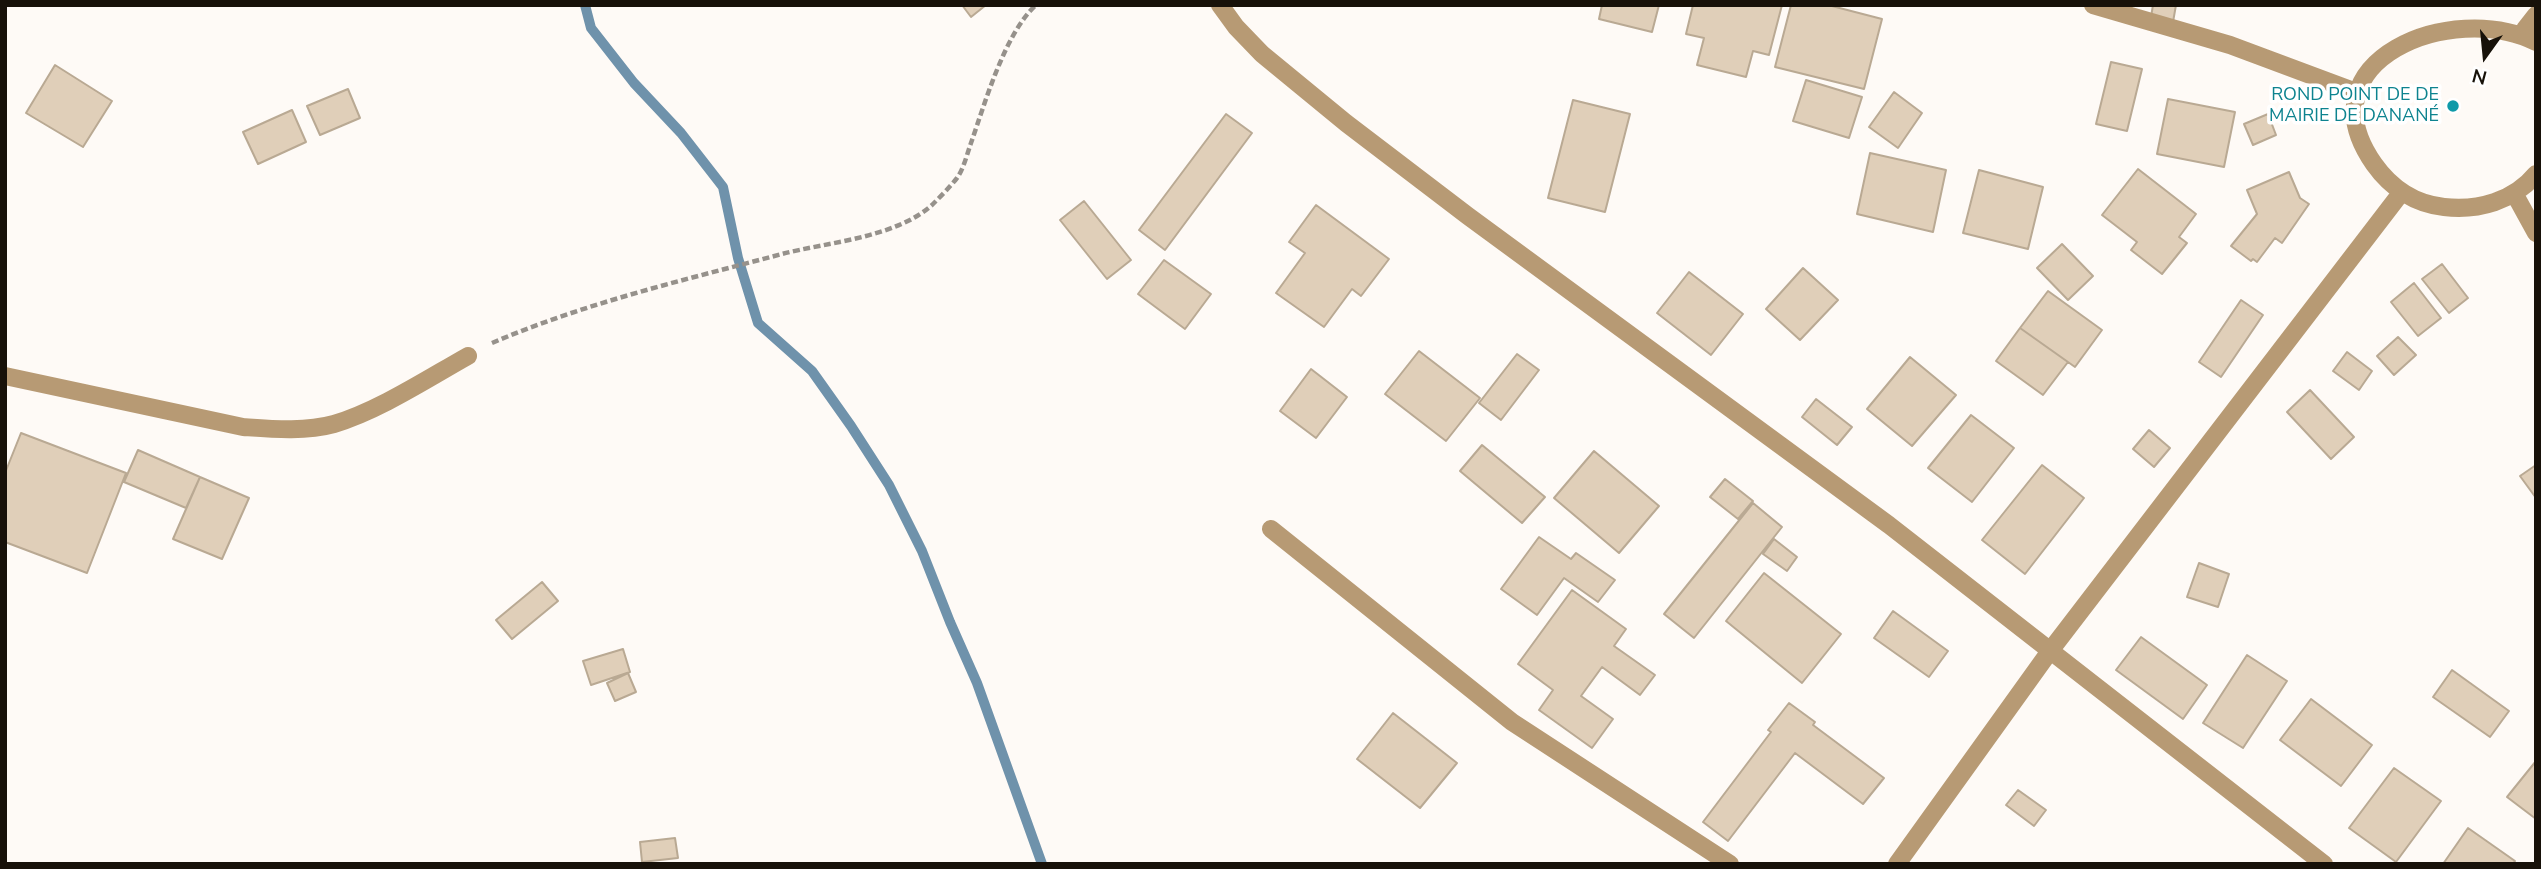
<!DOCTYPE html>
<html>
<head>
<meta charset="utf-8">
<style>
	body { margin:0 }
	#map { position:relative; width:2541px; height:869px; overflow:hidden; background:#fefaf6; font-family:"Nunito Sans",sans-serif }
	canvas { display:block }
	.frame { position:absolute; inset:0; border:7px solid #171109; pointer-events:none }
	.north { position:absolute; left:2450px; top:21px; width:70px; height:70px; -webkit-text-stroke:5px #fff; paint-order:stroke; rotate:195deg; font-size:19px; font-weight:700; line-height:28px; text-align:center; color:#171109 }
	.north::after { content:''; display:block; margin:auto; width:24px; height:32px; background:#171109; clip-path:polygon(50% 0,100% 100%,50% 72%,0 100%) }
</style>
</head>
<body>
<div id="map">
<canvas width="2541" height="869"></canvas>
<div class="frame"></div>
<div class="north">N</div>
</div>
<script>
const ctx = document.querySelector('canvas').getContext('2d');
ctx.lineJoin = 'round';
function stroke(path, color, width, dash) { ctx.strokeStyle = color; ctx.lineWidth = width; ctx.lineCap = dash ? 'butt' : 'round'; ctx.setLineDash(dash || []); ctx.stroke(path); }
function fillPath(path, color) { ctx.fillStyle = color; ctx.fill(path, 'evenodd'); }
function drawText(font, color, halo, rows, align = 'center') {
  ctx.font = font + ' "Nunito Sans",sans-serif'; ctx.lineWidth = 7; ctx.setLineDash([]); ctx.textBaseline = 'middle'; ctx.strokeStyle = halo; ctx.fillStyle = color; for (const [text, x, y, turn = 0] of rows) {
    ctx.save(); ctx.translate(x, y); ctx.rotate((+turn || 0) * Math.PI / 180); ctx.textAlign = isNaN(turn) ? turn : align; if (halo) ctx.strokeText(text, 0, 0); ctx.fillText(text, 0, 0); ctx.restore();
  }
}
const stream = new Path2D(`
	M585 5 591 28 634 83 681 133 723 187 738 258 758 323 812 371 851 426 889 485 922 551 950 622 977 683 1042 864`);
const building = new Path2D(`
	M962 5H986L971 17Z
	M1602 5H1659L1652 32 1599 19Z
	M1693 5H1782L1769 55 1753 51 1746 77 1697 65 1704 38 1686 34Z
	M1791 5H1828L1882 19 1864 89 1775 67Z
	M2153 5H2176L2173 22 2151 17Z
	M2111 62 2142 69 2127 131 2096 124Z
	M55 65 112 101 83 147 26 113Z
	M1806 80 1862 97 1849 138 1793 121Z
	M348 89 360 118 320 135 307 106Z
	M1894 92 1922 113 1898 148 1869 127Z
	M2168 99 2235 112 2224 167 2157 154Z
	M1573 100 1630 114 1605 212 1548 198Z
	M292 110 306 142 258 164 243 132Z
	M1226 114 1252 133 1165 250 1139 230Z
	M2268 114 2276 135 2253 145 2244 124Z
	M1870 153 1946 170 1933 232 1857 214Z
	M2138 169 2196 214 2179 237 2187 243 2162 274 2131 250 2137 242 2102 215Z
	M1979 170 2043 187 2028 249 1963 233Z
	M2289 172 2300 198 2309 204 2282 243 2275 238 2257 262 2253 259 2251 261 2231 246 2257 214 2247 190Z
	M1084 201 1131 260 1107 279 1060 220Z
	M1316 205 1389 259 1361 296 1352 289 1324 327 1276 293 1305 253 1289 242Z
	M2062 244 2093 276 2068 300 2037 268Z
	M1164 260 1211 294 1185 329 1138 294Z
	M2442 264 2468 298 2449 313 2422 279Z
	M1803 268 1838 300 1800 340 1766 309Z
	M1689 272 1743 314 1711 355 1657 313Z
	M2414 283 2441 318 2418 336 2391 302Z
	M2048 291 2102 330 2075 367 2020 328Z
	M2241 300 2263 315 2221 377 2199 362Z
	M2020 328 2068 362 2043 395 1996 361Z
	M2398 337 2416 355 2394 375 2377 356Z
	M1419 351 1480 398 1446 441 1385 394Z
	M2347 352 2372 371 2359 390 2333 371Z
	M1517 354 1539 370 1501 420 1479 403Z
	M1910 357 1956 395 1912 446 1867 409Z
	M1311 369 1347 397 1316 438 1280 411Z
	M2310 390 2354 437 2331 459 2287 412Z
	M1816 399 1852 427 1837 445 1802 417Z
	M1971 415 2014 448 1972 502 1928 468Z
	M2149 430 2170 448 2154 467 2133 449Z
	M21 433 126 473 87 573 5 542V473Z
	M1482 445 1545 497 1522 523 1460 471Z
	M138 450 200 477 186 508 124 482Z
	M1594 451 1659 506 1619 553 1554 498Z
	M2042 465 2084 498 2025 574 1982 540Z
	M2536 465V498L2520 476Z
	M200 477 249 498 222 559 173 539Z
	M1725 479 1753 501 1738 519 1710 497Z
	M1753 503 1782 527 1694 638 1664 614Z
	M1539 537 1571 559 1576 553 1615 580 1598 602 1564 578 1537 615 1501 589Z
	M1774 539 1797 557 1787 571 1763 554Z
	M2199 563 2229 574 2218 607 2187 597Z
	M1764 573 1841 634 1802 683 1726 621Z
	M542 582 558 601 512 639 496 620Z
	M1572 590 1626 629 1614 646 1655 675 1640 695 1602 667 1581 696 1613 719 1592 748 1539 710 1553 690 1518 664Z
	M1893 611 1948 651 1929 677 1874 638Z
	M2141 637 2207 685 2183 719 2116 670Z
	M623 649 630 672 591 685 583 661Z
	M2247 655 2287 681 2243 748 2203 723Z
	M2452 670 2509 711 2490 737 2433 697Z
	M628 673 636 692 615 701 607 683Z
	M2311 699 2372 745 2341 786 2280 740Z
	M1789 703 1815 722 1813 725 1884 778 1863 804 1795 753 1728 841 1703 822 1771 732 1768 730Z
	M1393 713 1457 763 1420 808 1357 759Z
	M2536 761V819L2507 797Z
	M2394 768 2441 801 2396 862 2349 828Z
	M2018 790 2046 810 2034 826 2006 805Z
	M2468 828 2515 861 2513 864H2443Z
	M675 838 678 858 642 862 640 842Z`);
const path = new Path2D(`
	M492 343C585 303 684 280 782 254 828 242 895 238 932 205 940 197 950 187 957 178 964 168 967 154 971 143 985 103 1005 33 1036 5`);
const minor = new Path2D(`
	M1220 5 1236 27 1262 54 1346 123 1468 216 1889 525 2324 864
	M2093 5 2230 45 2356 92
	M2525 29 2536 15
	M2536 42C2452 0 2301 60 2374 164 2391 188 2415 204 2444 207 2478 211 2514 201 2536 174
	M2514 193 2536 233
	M5 376 243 427C272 429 305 432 334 424 378 411 427 379 468 356
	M1271 529 1512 722 1730 864
	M1897 864 2050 651 2401 193`);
const markers = [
	[2453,106,7,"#0f9aa8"]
];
const cultureNames = [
	["ROND POINT DE DE",2439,96],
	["MAIRIE DE DANANÉ",2439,117]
];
stroke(stream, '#6f92ab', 10);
fillPath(building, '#e0cfb9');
stroke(building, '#b9a993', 2);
stroke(path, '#96918b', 4.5, [7, 3.5]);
stroke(minor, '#b79a74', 18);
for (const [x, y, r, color] of markers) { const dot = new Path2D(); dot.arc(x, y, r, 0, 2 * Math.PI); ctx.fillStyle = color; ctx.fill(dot); stroke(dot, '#fff', 2.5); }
drawText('18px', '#0d838f', '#fff', cultureNames, 'right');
</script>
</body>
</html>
